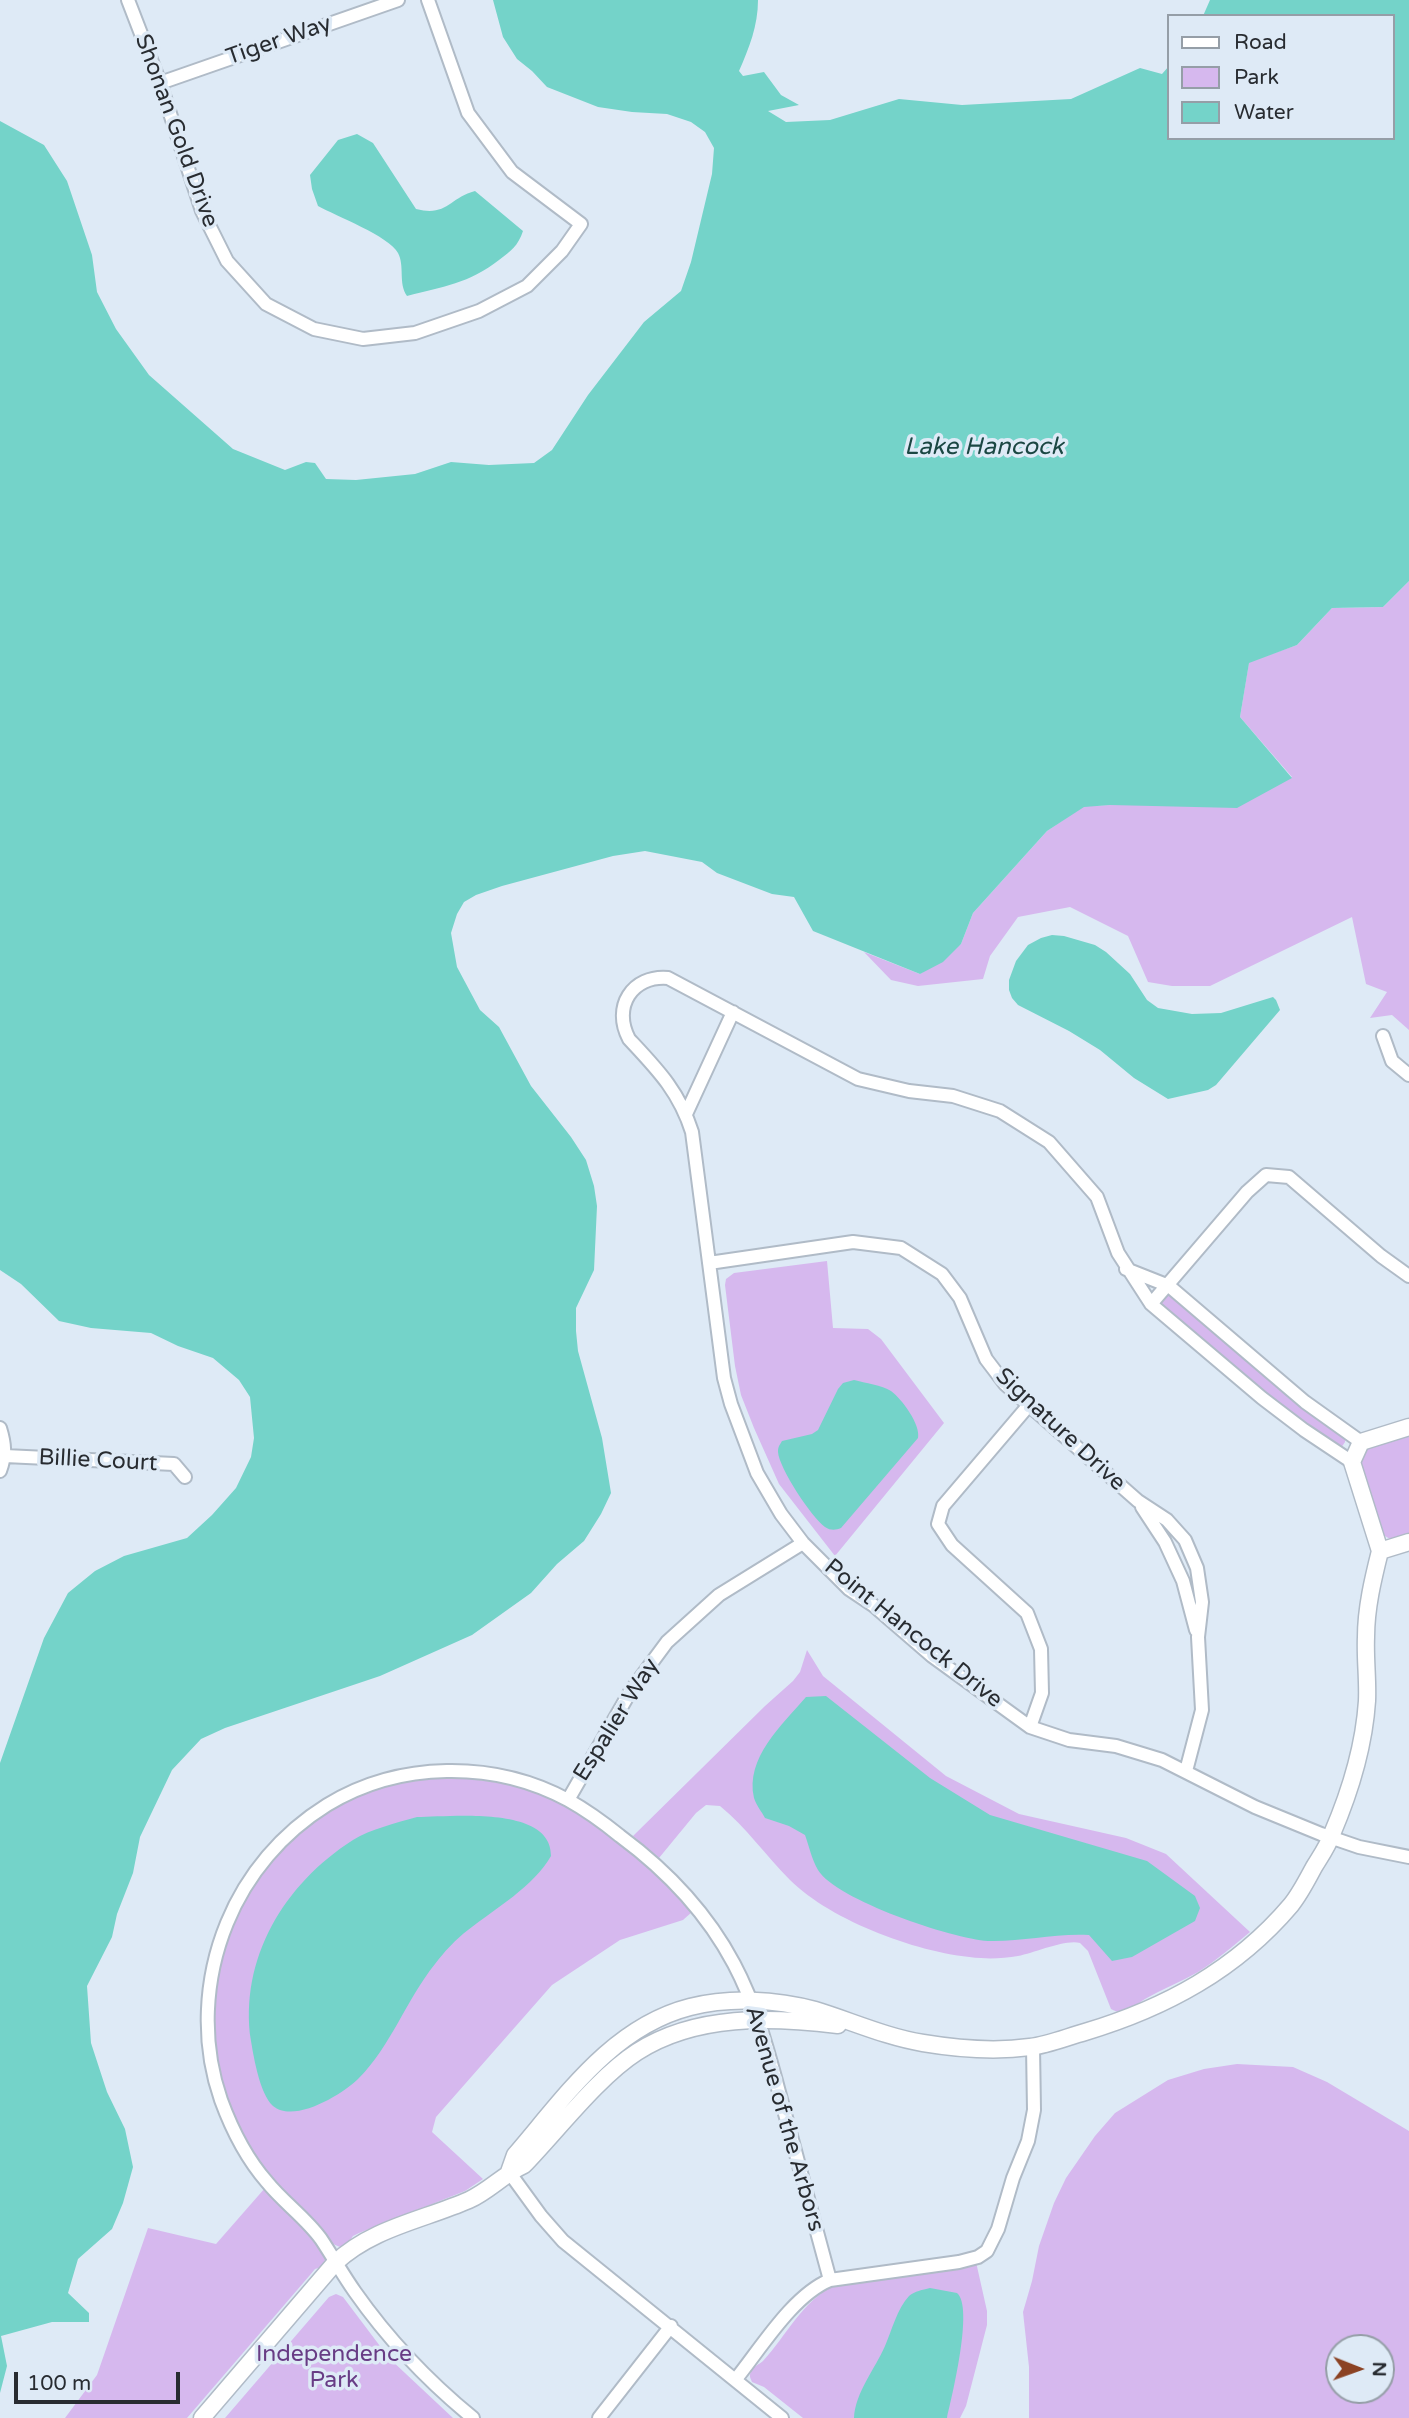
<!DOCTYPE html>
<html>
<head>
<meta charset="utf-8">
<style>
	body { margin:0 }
	#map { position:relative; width:1409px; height:2418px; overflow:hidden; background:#deeaf6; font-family:"Varela Round",sans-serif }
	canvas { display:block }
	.legend { position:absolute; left:1167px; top:14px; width:228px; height:126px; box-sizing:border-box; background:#deeaf6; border:2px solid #959ea7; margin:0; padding:9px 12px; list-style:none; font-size:21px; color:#282c31 }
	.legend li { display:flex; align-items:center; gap:14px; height:35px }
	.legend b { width:35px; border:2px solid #959ea7 }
	.north { position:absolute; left:1325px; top:2334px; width:70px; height:70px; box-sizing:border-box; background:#deeaf6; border:2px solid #959ea7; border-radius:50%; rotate:91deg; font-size:19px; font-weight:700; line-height:28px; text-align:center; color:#282c31 }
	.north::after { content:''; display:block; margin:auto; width:24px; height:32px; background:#8b4223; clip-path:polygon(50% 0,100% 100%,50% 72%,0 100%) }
	.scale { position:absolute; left:14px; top:2372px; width:166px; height:32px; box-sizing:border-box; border:4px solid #282c31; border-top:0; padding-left:9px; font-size:21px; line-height:24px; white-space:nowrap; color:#282c31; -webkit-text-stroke:5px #deeaf6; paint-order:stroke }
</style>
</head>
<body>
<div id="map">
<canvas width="1409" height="2418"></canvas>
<ul class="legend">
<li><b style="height:9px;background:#fff"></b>Road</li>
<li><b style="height:19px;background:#d6b8ee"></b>Park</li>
<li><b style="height:19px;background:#74d3c9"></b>Water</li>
</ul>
<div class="north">N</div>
<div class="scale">100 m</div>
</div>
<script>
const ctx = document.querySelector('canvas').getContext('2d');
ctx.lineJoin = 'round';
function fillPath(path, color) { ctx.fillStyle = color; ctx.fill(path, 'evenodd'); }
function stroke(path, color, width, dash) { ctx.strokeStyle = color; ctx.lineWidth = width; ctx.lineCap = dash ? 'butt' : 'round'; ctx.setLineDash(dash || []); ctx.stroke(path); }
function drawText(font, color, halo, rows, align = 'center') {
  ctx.font = font + ' "Varela Round",sans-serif'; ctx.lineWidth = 7; ctx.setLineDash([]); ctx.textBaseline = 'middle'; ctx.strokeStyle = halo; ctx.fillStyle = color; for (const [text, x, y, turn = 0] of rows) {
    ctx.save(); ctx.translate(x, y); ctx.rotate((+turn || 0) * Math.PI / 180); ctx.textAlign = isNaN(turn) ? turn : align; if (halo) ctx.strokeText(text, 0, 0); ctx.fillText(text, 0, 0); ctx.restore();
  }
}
const green = new Path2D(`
	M1409 581V1030L1392 1015 1370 1018 1387 992 1366 984 1352 917 1210 986H1172L1148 982 1128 936 1070 907 1018 917 990 956 983 979 918 986 891 980 864 952 920 974 961 944 973 913 1047 831 1084 806 1110 805 1292 777 1240 717 1249 662 1297 645 1332 608 1383 607Z
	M827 1261 833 1328 868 1329 881 1339 944 1423 835 1556 779 1484 754 1428 741 1395 735 1366 725 1285 726 1279 734 1273Z
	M1166 1295H1172L1345 1437V1442L1341 1448 1293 1418 1166 1309 1161 1302Z
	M1409 1433V1537L1393 1541 1382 1534 1360 1464 1364 1449Z
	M807 1650 823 1676 946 1776 1019 1814 1126 1838 1166 1854 1250 1932C1233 1946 1217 1960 1198 1972 1181 1982 1162 1989 1145 1999 1134 2006 1125 2017 1111 2009L1088 1951 1080 1943C1065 1939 1035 1953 1018 1956 1006 1958 992 1959 981 1958 922 1955 831 1921 790 1880 766 1856 746 1827 720 1806L706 1805 696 1813 659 1858 633 1836 765 1706 793 1681 800 1672Z
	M445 1777C476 1779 506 1782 535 1792 597 1814 649 1863 692 1912L683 1920 620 1940 552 1985 436 2117 432 2132 483 2179 465 2191 359 2233 353 2236 346 2246 340 2247 333 2244C310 2216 281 2191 259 2161 247 2144 237 2124 229 2104 180 1982 247 1841 367 1792 392 1782 419 1780 445 1777Z
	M1237 2064 1293 2067 1327 2082 1409 2131V2418H1029V2367L1023 2312 1032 2281 1039 2246 1054 2203 1066 2178 1095 2136 1115 2113 1168 2080 1204 2069ZM1339 2348H1381V2390H1339Z
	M265 2188C283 2206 318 2234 326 2258L322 2267 315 2269 310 2275 187 2418H65L97 2375 148 2228 216 2244Z
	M976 2262 987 2311V2325L966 2406 960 2418H803L764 2387 752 2382C750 2377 749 2376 751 2371 753 2366 759 2365 763 2361 787 2335 802 2301 835 2285Z
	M336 2294 343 2297 389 2358 453 2418H225L329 2297Z`);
const water = new Path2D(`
	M493 0H758C758 26 749 48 739 71L743 76 764 72 781 95 799 105 768 111 786 122 830 120 899 99 962 105 1071 99 1140 68 1162 74 1169 66V138H1393V16H1203L1210 0H1409V581L1383 607 1332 608 1297 645 1249 663 1240 717 1292 778 1237 808 1110 805 1084 807 1047 831 973 913 961 944 943 962 920 974 813 931 794 897 772 894 717 873 702 862 645 851 613 856 502 886 476 895 464 902 457 914 451 933 457 967 480 1010 499 1027 531 1086 571 1137 586 1160 594 1186 597 1206 594 1270 576 1308V1331L578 1351 602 1438 611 1493 601 1514 584 1541 557 1564 531 1593 472 1635 380 1676 225 1728 201 1739 172 1770 140 1837 133 1873 117 1914 112 1937 87 1986 91 2043 107 2092 125 2129 133 2167 123 2203 112 2229 78 2259 68 2293 89 2313V2322H52L1 2336 7 2366 0 2393V1763L44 1638 68 1593 95 1571 124 1556 187 1538 212 1515 236 1488 251 1457 254 1438 250 1397 239 1380 213 1358 178 1346 151 1333 91 1328 59 1321 21 1284 0 1270V121L44 145 67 181 92 255 97 292 116 329 149 375 233 449 285 470 306 462 315 463 326 479 356 480 415 474 451 462 489 465 534 463 552 450 588 395 644 322 681 291 691 262 712 174 714 148 705 132 691 122 667 114 632 112 598 107 547 87 532 71 517 59 503 37Z
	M357 134 373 143 416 209C447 217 449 198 475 191L523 231C518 246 511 251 499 260 470 283 442 287 407 296 398 283 405 266 398 253 389 236 336 216 318 206L312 189 310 175 338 140Z
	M1052 935 1064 936 1095 945 1106 952 1130 974 1147 1000 1158 1008 1192 1014 1221 1013 1273 997 1276 1000 1280 1010 1216 1085 1208 1090 1168 1099 1134 1078 1100 1050 1069 1031 1018 1005 1012 998 1009 990V980L1016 961 1028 945 1041 938Z
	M854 1380C865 1383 882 1385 891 1391 902 1399 921 1425 918 1438L841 1528C836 1530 831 1531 825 1527 812 1518 779 1468 778 1452 778 1447 779 1446 782 1441L812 1434 818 1430 838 1389 843 1383Z
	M826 1696 930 1778 990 1815 1147 1861 1195 1896 1200 1908 1195 1921 1132 1957 1112 1961 1089 1935C1055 1933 1022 1942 988 1941 953 1939 836 1900 818 1870 812 1860 809 1846 805 1835L789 1826 765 1818C762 1812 756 1805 754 1798 745 1758 782 1725 806 1697Z
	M417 1817C450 1817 552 1805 551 1856 533 1887 496 1908 468 1930 456 1939 444 1952 435 1964 406 2000 391 2046 358 2079 343 2094 294 2124 273 2106 260 2094 254 2059 251 2041 239 1959 284 1884 353 1840 371 1829 396 1823 417 1817Z
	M930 2288 957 2293C974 2307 952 2396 947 2418H854C855 2393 875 2369 885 2346 892 2330 897 2309 909 2296 915 2291 922 2290 930 2288Z`);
const minor = new Path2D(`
	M128 0 160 83 202 211 227 261 266 304 314 329 363 339 415 333 479 311 527 286 562 251 581 224 512 172 468 113 428 0
	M160 83 398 0
	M1383 1036 1392 1061 1409 1075
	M686 1114 733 1012
	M709 1263 853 1242 901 1248 942 1274 960 1298 986 1359 1005 1384 1138 1501 1167 1520 1185 1540 1197 1568 1202 1602 1198 1637 1202 1710 1186 1771
	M1126 1269 1169 1286 1305 1402 1361 1442
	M1151 1304 1247 1192 1266 1175 1289 1177 1381 1256 1409 1276
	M1029 1405 943 1506 938 1524 952 1545 1027 1613 1041 1649 1042 1693 1030 1727
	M0 1428C5 1444 6 1455 0 1471
	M5 1456 174 1464 185 1477
	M1352 1462 1304 1430 1262 1398 1151 1304 1118 1253 1097 1197 1049 1142 1000 1111 953 1096 909 1091 858 1079 668 978C632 975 612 1007 629 1039 657 1069 679 1091 692 1132L724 1378 731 1404 757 1473 781 1514 803 1543 849 1589 873 1605 932 1656 1030 1727 1069 1740 1116 1746 1162 1760 1255 1807 1321 1834 1359 1847 1409 1857
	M1142 1507 1165 1542 1183 1581 1196 1630
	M568 1800 630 1692 667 1642 719 1595 803 1543
	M509 2172 541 2216 563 2241 782 2418
	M736 2379C761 2348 793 2295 830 2280L959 2262 978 2257 987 2251 998 2229 1013 2178 1028 2141 1034 2110 1033 2047
	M473 2418C429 2382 388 2339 355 2292 343 2275 333 2257 321 2239 306 2218 283 2202 267 2182 246 2158 232 2130 221 2100 201 2043 204 1979 227 1923 247 1874 282 1833 327 1805 399 1761 494 1760 568 1800 586 1810 604 1823 620 1836 666 1870 707 1913 734 1964 760 2013 772 2068 787 2121 801 2174 816 2227 830 2280
	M599 2418 671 2326`);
const tertiary = new Path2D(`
	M1409 1427 1361 1442 1352 1462 1380 1551 1409 1542
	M509 2172 515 2155C565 2097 612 2027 690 2007 729 1997 776 1999 815 2010 851 2021 886 2037 923 2043 959 2049 994 2052 1030 2047 1048 2045 1067 2037 1085 2032 1165 2008 1236 1970 1291 1905 1300 1894 1307 1880 1314 1867 1320 1857 1328 1846 1332 1834 1350 1792 1364 1747 1367 1701 1368 1680 1365 1658 1366 1637 1366 1608 1373 1579 1380 1551
	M202 2418 335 2263C372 2228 423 2220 469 2200 489 2191 504 2174 524 2165 557 2131 598 2077 637 2052 696 2014 771 2017 838 2025`);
const streetNames = [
	["Tiger Way",279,41,-19],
	["Shonan Gold Drive",176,131,70],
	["Signature Drive",1060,1430,43],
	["Billie Court",98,1461,3],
	["Point Hancock Drive",913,1634,39],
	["Espalier Way",617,1720,-58],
	["Avenue of the Arbors",784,2119,74]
];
const parkNames = [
	["Independence",334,2355],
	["Park",334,2381]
];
const waterNames = [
	["Lake Hancock",984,448]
];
fillPath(green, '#d6b8ee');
fillPath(water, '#74d3c9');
stroke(minor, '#b0bbc7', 16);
stroke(tertiary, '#b0bbc7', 19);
stroke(minor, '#fff', 12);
stroke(tertiary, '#fff', 16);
drawText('23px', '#282c31', '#deeaf6', streetNames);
drawText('23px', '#683c85', '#deeaf6', parkNames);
drawText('italic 24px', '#1b4743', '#deeaf6', waterNames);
</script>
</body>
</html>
